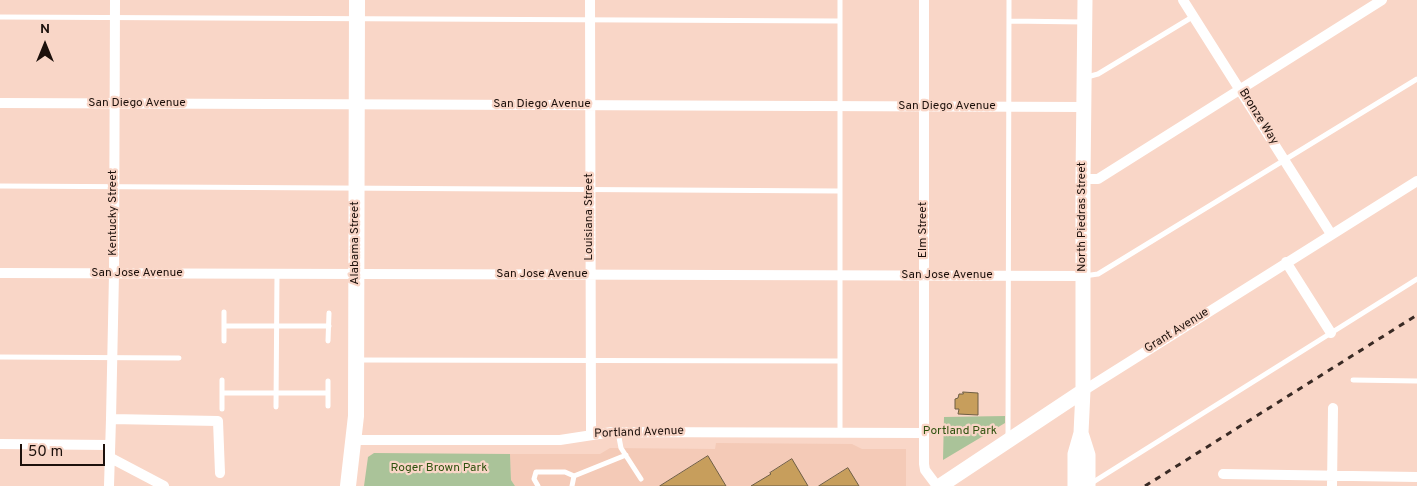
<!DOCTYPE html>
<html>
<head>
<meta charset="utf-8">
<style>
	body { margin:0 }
	#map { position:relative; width:1417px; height:486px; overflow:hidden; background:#f9d6c7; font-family:Overpass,sans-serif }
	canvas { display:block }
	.north { position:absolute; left:20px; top:20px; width:50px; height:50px; -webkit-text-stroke:4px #f9d6c7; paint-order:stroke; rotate:0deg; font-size:14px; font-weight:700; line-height:20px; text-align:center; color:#1d110c }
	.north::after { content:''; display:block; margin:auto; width:18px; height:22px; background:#1d110c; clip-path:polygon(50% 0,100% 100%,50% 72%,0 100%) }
	.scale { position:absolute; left:20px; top:444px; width:85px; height:22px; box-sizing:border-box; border:2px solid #1d110c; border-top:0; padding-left:6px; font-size:15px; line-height:18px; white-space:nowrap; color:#1d110c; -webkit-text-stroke:4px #f9d6c7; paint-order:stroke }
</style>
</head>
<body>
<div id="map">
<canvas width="1417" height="486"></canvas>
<div class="north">N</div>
<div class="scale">50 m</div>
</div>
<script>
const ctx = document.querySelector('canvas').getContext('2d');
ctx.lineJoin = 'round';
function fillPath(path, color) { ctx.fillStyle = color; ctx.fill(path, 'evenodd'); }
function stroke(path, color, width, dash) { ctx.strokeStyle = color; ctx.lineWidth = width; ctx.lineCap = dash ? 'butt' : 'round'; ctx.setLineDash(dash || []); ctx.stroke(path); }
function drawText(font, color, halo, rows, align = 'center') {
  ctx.font = font + ' Overpass,sans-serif'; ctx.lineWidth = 4.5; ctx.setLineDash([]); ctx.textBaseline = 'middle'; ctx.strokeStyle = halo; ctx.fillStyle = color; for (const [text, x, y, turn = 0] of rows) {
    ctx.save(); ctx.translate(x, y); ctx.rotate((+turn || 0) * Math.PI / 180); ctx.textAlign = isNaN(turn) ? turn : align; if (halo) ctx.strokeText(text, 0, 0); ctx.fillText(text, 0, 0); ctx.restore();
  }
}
const built = new Path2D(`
	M716 443 852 444 862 449H906V486H515L511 480 510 454H600L610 448 715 449Z`);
const green = new Path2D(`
	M1005 416V423L943 460 944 417Z
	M374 453 510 454 511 480 515 486H364L368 457Z`);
const building = new Path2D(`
	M963 392 978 393V415L958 414 959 409H955V399L958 398 959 394H963Z
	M708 456 726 486H660Z
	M792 459 808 486H751L771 474 770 473Z
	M848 468 859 486H819Z`);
const lane = new Path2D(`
	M840 0V433
	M0 17 839 21
	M1009 21 1084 22
	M1087 77 1098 74 1194 16
	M0 186 839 191
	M1084 276 1098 274 1417 79
	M224 312V341
	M224 326H329
	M328 341 329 313
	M0 357 179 358
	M359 360 839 361
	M222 380V409
	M1353 380 1417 381
	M222 393H328
	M328 406V381
	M276 407 277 274
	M618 432 621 448 641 479
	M1008 438 1009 0
	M1090 484 1417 279
	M538 486 534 479 536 472H565L574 476 626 455
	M572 486 574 476`);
const street = new Path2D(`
	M590 0 591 434
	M924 0V464L925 470 937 486
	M1183 0 1331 234
	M0 103 1083 107
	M1083 179H1098L1382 0
	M1286 262 1331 333
	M0 273 1083 276
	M1083 391 1417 181
	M111 419 218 421 220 473
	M354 440H560L612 432 924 433
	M0 444 110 445
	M109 457 164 486
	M1223 474 1417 477
	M109 486 111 419 114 274 115 0
	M1332 486 1333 408`);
const secondary = new Path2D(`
	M1081 433 1088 455V486
	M940 486 1083 391
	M1075 486V454L1081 433 1083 391V179L1085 0`);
const primary = new Path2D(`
	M348 486 356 416 357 0`);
const rail = new Path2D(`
	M1145 486 1417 315`);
const streetNames = [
	["San Diego Avenue",137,104],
	["San Diego Avenue",542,105],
	["San Diego Avenue",947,107],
	["Bronze Way",1258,117,58],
	["Kentucky Street",114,213,-90],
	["Louisiana Street",590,217,-90],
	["North Piedras Street",1083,217,-90],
	["Elm Street",924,230,-90],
	["Alabama Street",356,243,-90],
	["San Jose Avenue",137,274],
	["San Jose Avenue",542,275],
	["San Jose Avenue",947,276],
	["Grant Avenue",1177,331,-32],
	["Portland Avenue",639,433,-2]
];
const parkNames = [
	["Portland Park",960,432],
	["Roger Brown Park",439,469]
];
fillPath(built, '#f4cab7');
fillPath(green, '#aac399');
fillPath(building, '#c79e5c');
stroke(building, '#6f5f45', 1);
stroke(lane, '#fff', 5);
stroke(street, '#fff', 10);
stroke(secondary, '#fff', 15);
stroke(primary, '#fff', 16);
stroke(rail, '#392a24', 3, [6, 6]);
drawText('12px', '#1d110c', '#f9d6c7', streetNames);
drawText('12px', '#2f520e', '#f9d6c7', parkNames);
</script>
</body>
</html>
